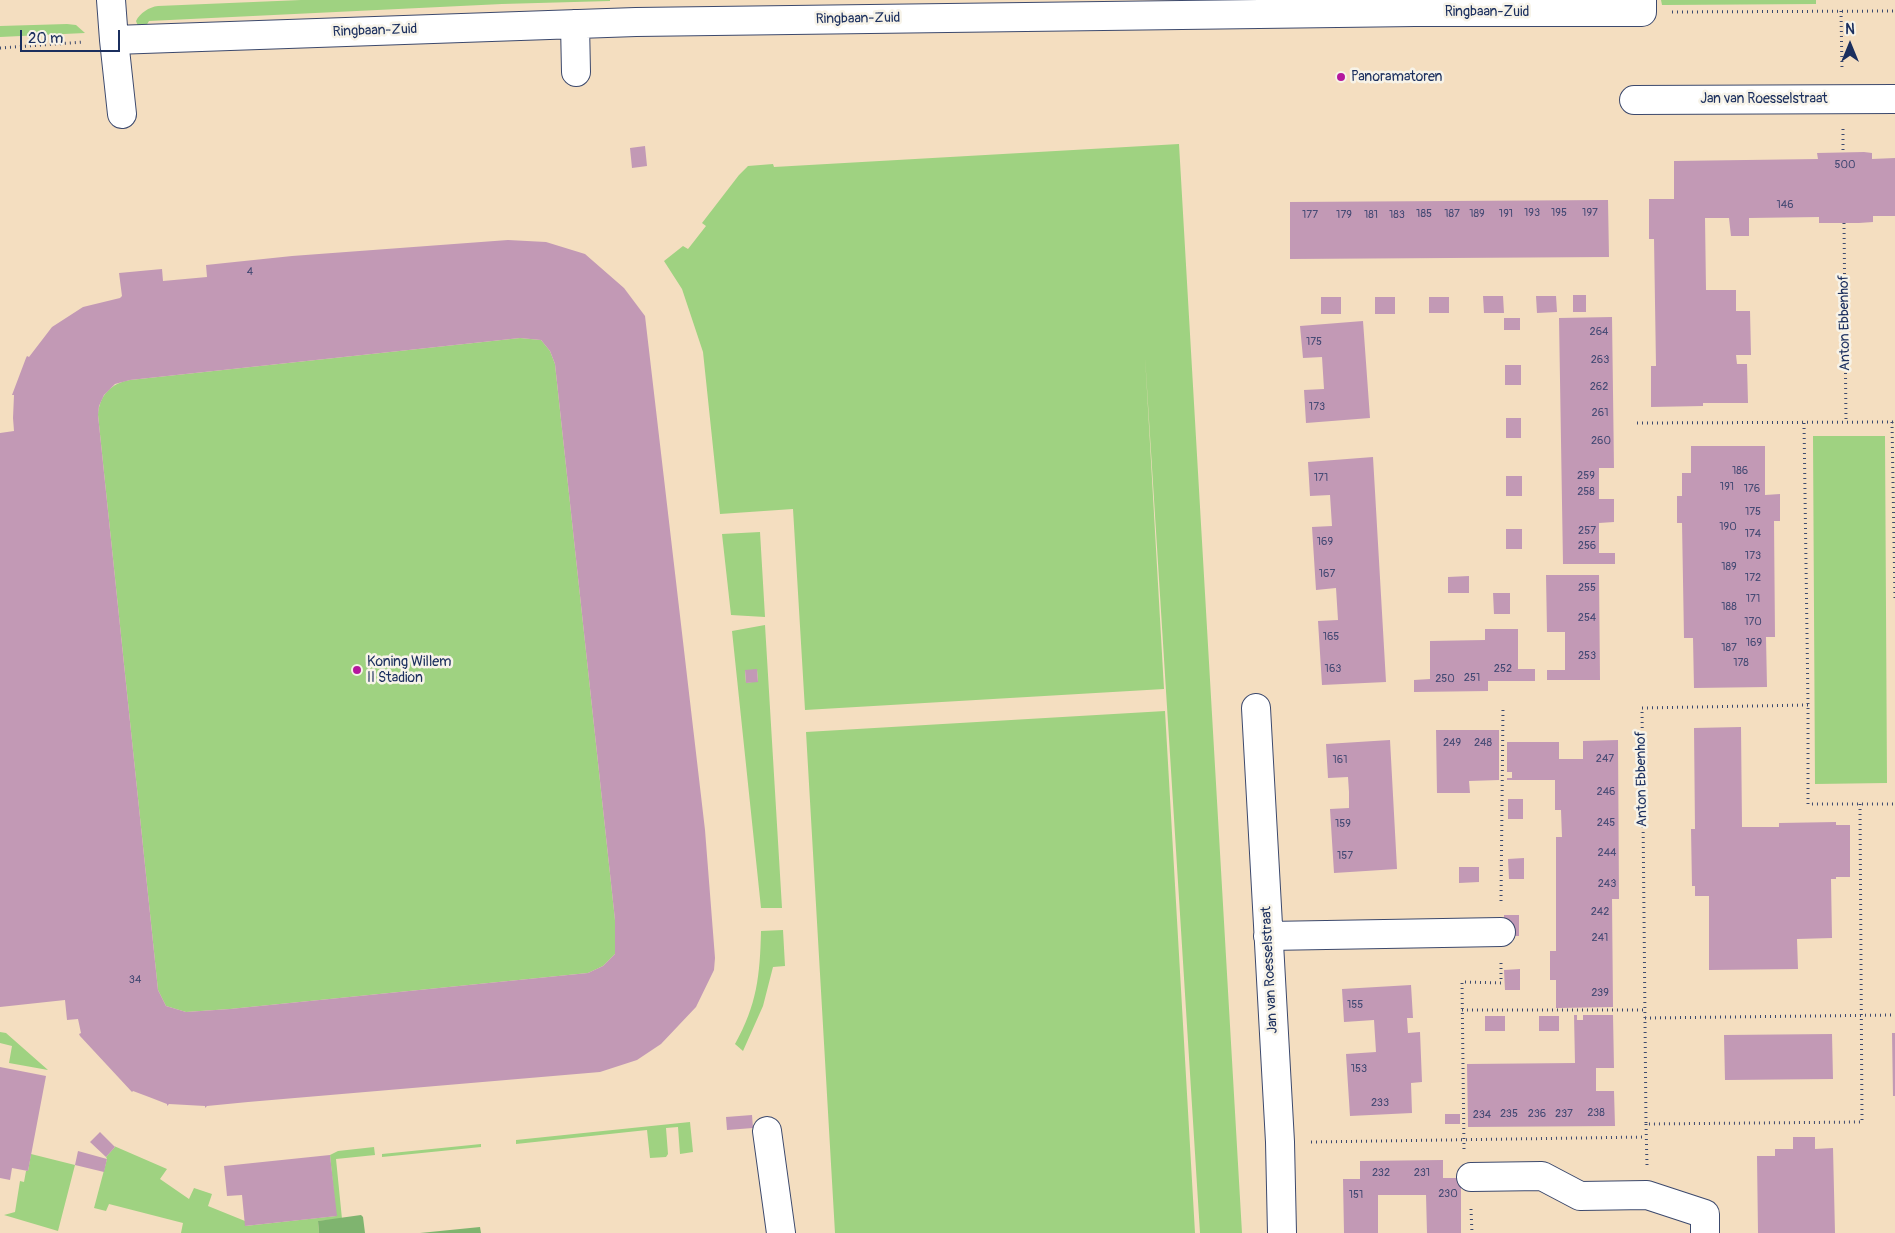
<!DOCTYPE html>
<html>
<head>
<meta charset="utf-8">
<style>
	body { margin:0 }
	#map { position:relative; width:1895px; height:1233px; overflow:hidden; background:#f4dec0; font-family:Pangolin,sans-serif }
	canvas { display:block }
	.north { position:absolute; left:1825px; top:20px; width:50px; height:50px; -webkit-text-stroke:4px #f7f3e8; paint-order:stroke; rotate:0deg; font-size:14px; font-weight:700; line-height:20px; text-align:center; color:#1b2f5e }
	.north::after { content:''; display:block; margin:auto; width:18px; height:22px; background:#1b2f5e; clip-path:polygon(50% 0,100% 100%,50% 72%,0 100%) }
	.scale { position:absolute; left:20px; top:30px; width:100px; height:22px; box-sizing:border-box; border:2px solid #1b2f5e; border-top:0; padding-left:6px; font-size:15px; line-height:18px; white-space:nowrap; color:#1b2f5e; -webkit-text-stroke:4px #f7f3e8; paint-order:stroke }
</style>
</head>
<body>
<div id="map">
<canvas width="1895" height="1233"></canvas>
<div class="north">N</div>
<div class="scale">20 m</div>
</div>
<script>
const ctx = document.querySelector('canvas').getContext('2d');
ctx.lineJoin = 'round';
function fillPath(path, color) { ctx.fillStyle = color; ctx.fill(path, 'evenodd'); }
function stroke(path, color, width, dash) { ctx.strokeStyle = color; ctx.lineWidth = width; ctx.lineCap = dash ? 'butt' : 'round'; ctx.setLineDash(dash || []); ctx.stroke(path); }
function drawText(font, color, halo, rows, align = 'center') {
  ctx.font = font + ' Pangolin,sans-serif'; ctx.lineWidth = 5; ctx.setLineDash([]); ctx.textBaseline = 'middle'; ctx.strokeStyle = halo; ctx.fillStyle = color; for (const [text, x, y, turn = 0] of rows) {
    ctx.save(); ctx.translate(x, y); ctx.rotate((+turn || 0) * Math.PI / 180); ctx.textAlign = isNaN(turn) ? turn : align; if (halo) ctx.strokeText(text, 0, 0); ctx.fillText(text, 0, 0); ctx.restore();
  }
}
const green = new Path2D(`
	M301 0H610V1L502 4 149 21 146 26H138L136 21C140 13 149 7 158 6Z
	M1661 0H1816V4L1664 5H1662Z
	M67 24 76 25 85 33 0 37V26Z
	M1179 144 1242 1233H1200L1145 356 1164 689 805 710 793 509 720 514 703 352 682 289 664 261 683 246 688 249 706 226 702 223 739 175 748 166 773 164 774 167Z
	M520 338 541 340 550 351 555 364 615 920V954L603 966 588 973 230 1009 186 1012 166 1006 158 990 98 415C99 396 111 383 130 380Z
	M1813 436H1885L1887 783 1815 784Z
	M760 532 765 617 731 615 722 534Z
	M765 625 782 908H761L732 631ZM757 670 758 681 746 683 745 671Z
	M1165 711 1195 1233H835L806 732Z
	M783 930 785 966 773 967 763 1006 743 1051 735 1044C757 1005 760 975 761 931Z
	M0 1032 6 1033 48 1070 9 1063 12 1046 0 1043Z
	M690 1122 693 1152 680 1154 678 1127 666 1128 668 1154 666 1157 650 1158 647 1130 516 1144V1140Z
	M481 1144V1147L382 1157V1154Z
	M114 1146 167 1169 160 1179 189 1199 194 1188 212 1194 208 1206 245 1221V1226L336 1216 330 1155 338 1151 374 1147 375 1155 336 1159 342 1219 318 1221 319 1233H181L183 1223 109 1204 106 1211 94 1208 107 1159 106 1157 115 1147Z
	M31 1154 75 1165 58 1231 4 1215 15 1212 20 1181 24 1182 26 1171H28Z`);
const forest = new Path2D(`
	M361 1215 363 1217 365 1233H319L318 1221Z
	M480 1227 481 1233H420Z`);
const building = new Path2D(`
	M645 146 647 166 632 168 630 148Z
	M1864 152 1872 153V159L1895 158V216H1873V222L1859 223H1819V217L1749 218V236H1731L1729 218H1705L1706 290H1736V311H1750L1751 355H1736L1737 364H1747L1748 403H1703V406L1651 407V366H1656L1654 239H1649V199H1674V161L1818 159 1817 153Z
	M1608 200 1609 257 1290 259V202Z
	M508 240 546 242 585 254 624 288 645 316 705 830 715 958 714 970 696 1007 661 1044 637 1060 600 1072 248 1102 207 1106 205 1108V1106L169 1104 167 1106V1104L149 1097 133 1091 132 1092 80 1036 79 1034 81 1033 78 1019 67 1020 65 1000 0 1007V433L14 431 13 418 14 395H12L26 358 27 356 29 357 52 327 83 307 120 298 122 296 119 273 162 269 163 281 207 277 206 265 292 256ZM520 338 541 340 550 351 555 364 615 920V954L603 966 588 973 230 1009 186 1012 166 1006 158 990 98 415 99 406 104 395 115 384 130 380Z
	M1573 295H1586V312H1573Z
	M1483 296H1503L1504 313H1484Z
	M1536 296H1556L1557 312 1537 313Z
	M1321 297H1341V314H1321Z
	M1375 297H1395V314H1375Z
	M1429 297H1449V313H1429Z
	M1612 317 1614 468H1599V499H1614V522L1599 523V553H1615V564H1563L1559 318Z
	M1504 318H1520V330H1504Z
	M1363 321 1370 418 1306 423 1304 390 1324 389 1322 357 1303 358 1300 326Z
	M1505 365H1521V385H1505Z
	M1506 418H1521V438H1506Z
	M1691 446H1765V495L1780 494V521H1774L1775 637H1766L1767 687 1694 688 1693 638H1684L1682 523H1677V496H1682V473H1691Z
	M1373 457 1386 682 1322 685 1318 621 1338 620 1336 588 1316 590 1312 527 1332 526 1330 495 1310 496 1308 462Z
	M1506 476H1522V496H1506Z
	M1506 529H1522V549H1506Z
	M1546 575H1599L1600 680H1547V670H1565V632H1547Z
	M1469 576V593H1448V577Z
	M1493 593H1510V614H1494Z
	M1485 629H1518V669H1535V681H1488V691L1414 692V680L1430 679V641L1485 640Z
	M757 669 758 682 746 683 745 670Z
	M1741 727 1742 827H1779V823L1836 822V825H1850V877H1836V879H1831L1832 938 1797 939 1798 969 1709 970V896H1695V886H1692L1691 829H1695L1694 728Z
	M1436 730H1499V780L1469 781 1470 793H1437Z
	M1390 740 1397 869 1334 873 1330 809 1349 808V792L1348 777 1328 778 1326 744Z
	M1618 740 1619 899H1612L1613 1007 1556 1008V980H1550V951H1556V837H1562L1561 810H1555V780H1507V778H1512V772H1507V742H1559V759H1583V741Z
	M1508 799H1523V819H1508Z
	M1524 858V879H1509L1508 859Z
	M1459 867H1479V882L1459 883Z
	M1504 915H1519V936H1504Z
	M1520 969V990H1505L1504 970Z
	M1411 985 1413 1018H1407L1408 1033 1420 1032 1422 1082 1411 1083 1412 1113 1350 1116 1346 1054 1376 1052 1374 1020 1344 1022 1342 989Z
	M1574 1015H1577V1020H1583V1015H1613L1614 1068H1596V1091H1614L1615 1126 1468 1127 1467 1064 1575 1063Z
	M1485 1016H1505V1031H1485Z
	M1539 1016H1559V1031H1539Z
	M1892 1033H1895V1096H1893Z
	M1832 1034 1833 1079 1725 1080 1724 1035Z
	M0 1067 46 1076 28 1171 12 1168 10 1180 0 1178Z
	M1445 1114H1460V1124H1445Z
	M752 1115 753 1128 727 1130 726 1117Z
	M100 1132 115 1147 106 1157 90 1142Z
	M1793 1137H1815V1149L1833 1148 1835 1233H1758L1757 1156H1775V1149H1793Z
	M78 1151 107 1159 104 1172 75 1165Z
	M330 1155 337 1216 245 1226 242 1195 227 1196 224 1166Z
	M1443 1160V1178H1461V1233H1427L1426 1195H1378V1233H1344L1343 1179H1360V1161Z`);
const path = new Path2D(`
	M1841 11 1842 70
	M1672 12 1895 11
	M0 48 84 42
	M1843 129V153
	M1844 223 1846 422
	M1892 422 1895 600
	M1637 423 1895 422
	M1804 423 1808 705V804H1895
	M1808 705 1642 708 1646 1124 1862 1122 1860 804
	M1501 901 1503 708
	M1462 1010H1645
	M1645 1018 1895 1015
	M1646 1124 1647 1165
	M1311 1142 1646 1137
	M1464 1149 1462 982 1501 983V962
	M1471 1209 1472 1233`);
const minor = new Path2D(`
	M111 0 114 40 122 114
	M575 24 576 72
	M114 40 636 22 1415 12H1642V0
	M1634 100 1895 99
	M1256 708 1280 1142 1282 1233
	M1268 936 1501 932
	M767 1131 781 1233
	M1471 1177 1542 1176 1580 1196 1647 1195 1705 1214V1233`);
const markers = [
	[1341,77,5,"#b5179e"],
	[357,670,5,"#b5179e"]
];
const numberNames = [
	["500",1845,165],
	["146",1785,205],
	["193",1532,213],
	["195",1559,213],
	["197",1590,213],
	["185",1424,214],
	["187",1452,214],
	["189",1477,214],
	["191",1506,214],
	["177",1310,215],
	["179",1344,215],
	["181",1371,215],
	["183",1397,215],
	["4",250,272],
	["264",1599,332],
	["175",1314,342],
	["263",1600,360],
	["262",1599,387],
	["173",1317,407],
	["261",1600,413],
	["260",1601,441],
	["186",1740,471],
	["259",1586,476],
	["171",1321,478],
	["191",1727,487],
	["176",1752,489],
	["258",1586,492],
	["175",1753,512],
	["190",1728,527],
	["257",1587,531],
	["174",1753,534],
	["169",1325,542],
	["256",1587,546],
	["173",1753,556],
	["189",1729,567],
	["167",1327,574],
	["172",1753,578],
	["255",1587,588],
	["171",1753,599],
	["188",1729,607],
	["254",1587,618],
	["170",1753,622],
	["165",1331,637],
	["169",1754,643],
	["187",1729,648],
	["253",1587,656],
	["178",1741,663],
	["163",1333,669],
	["252",1503,669],
	["251",1472,678],
	["250",1445,679],
	["249",1452,743],
	["248",1483,743],
	["247",1605,759],
	["161",1340,760],
	["246",1606,792],
	["245",1606,823],
	["159",1343,824],
	["244",1607,853],
	["157",1345,856],
	["243",1607,884],
	["242",1600,912],
	["241",1600,938],
	["34",135,980],
	["239",1600,993],
	["155",1355,1005],
	["153",1359,1069],
	["233",1380,1103],
	["238",1596,1113],
	["235",1509,1114],
	["236",1537,1114],
	["237",1564,1114],
	["234",1482,1115],
	["232",1381,1173],
	["231",1422,1173],
	["230",1448,1194],
	["151",1356,1195]
];
const streetNames = [
	["Ringbaan-Zuid",1487,12],
	["Ringbaan-Zuid",858,19,-1],
	["Ringbaan-Zuid",375,31,-2],
	["Jan van Roesselstraat",1764,99],
	["Anton Ebbenhof",1845,323,-91],
	["Anton Ebbenhof",1642,779,-91],
	["Jan van Roesselstraat",1270,970,-93]
];
const poiNames = [
	["Panoramatoren",1351,77],
	["Koning Willem",367,662],
	["II Stadion",367,678]
];
fillPath(green, '#9fd281');
fillPath(forest, '#7fb46f');
fillPath(building, '#c299b5');
stroke(minor, '#3c496d', 30);
stroke(path, '#3c496d', 3, [1, 4]);
stroke(minor, '#fff', 28);
for (const [x, y, r, color] of markers) { const dot = new Path2D(); dot.arc(x, y, r, 0, 2 * Math.PI); ctx.fillStyle = color; ctx.fill(dot); stroke(dot, '#f7f3e8', 2); }
drawText('11px', '#454a74', null, numberNames);
drawText('14px', '#1b2f5e', '#f7f3e8', streetNames);
drawText('14px', '#1b2f5e', '#f7f3e8', poiNames, 'left');
</script>
</body>
</html>
